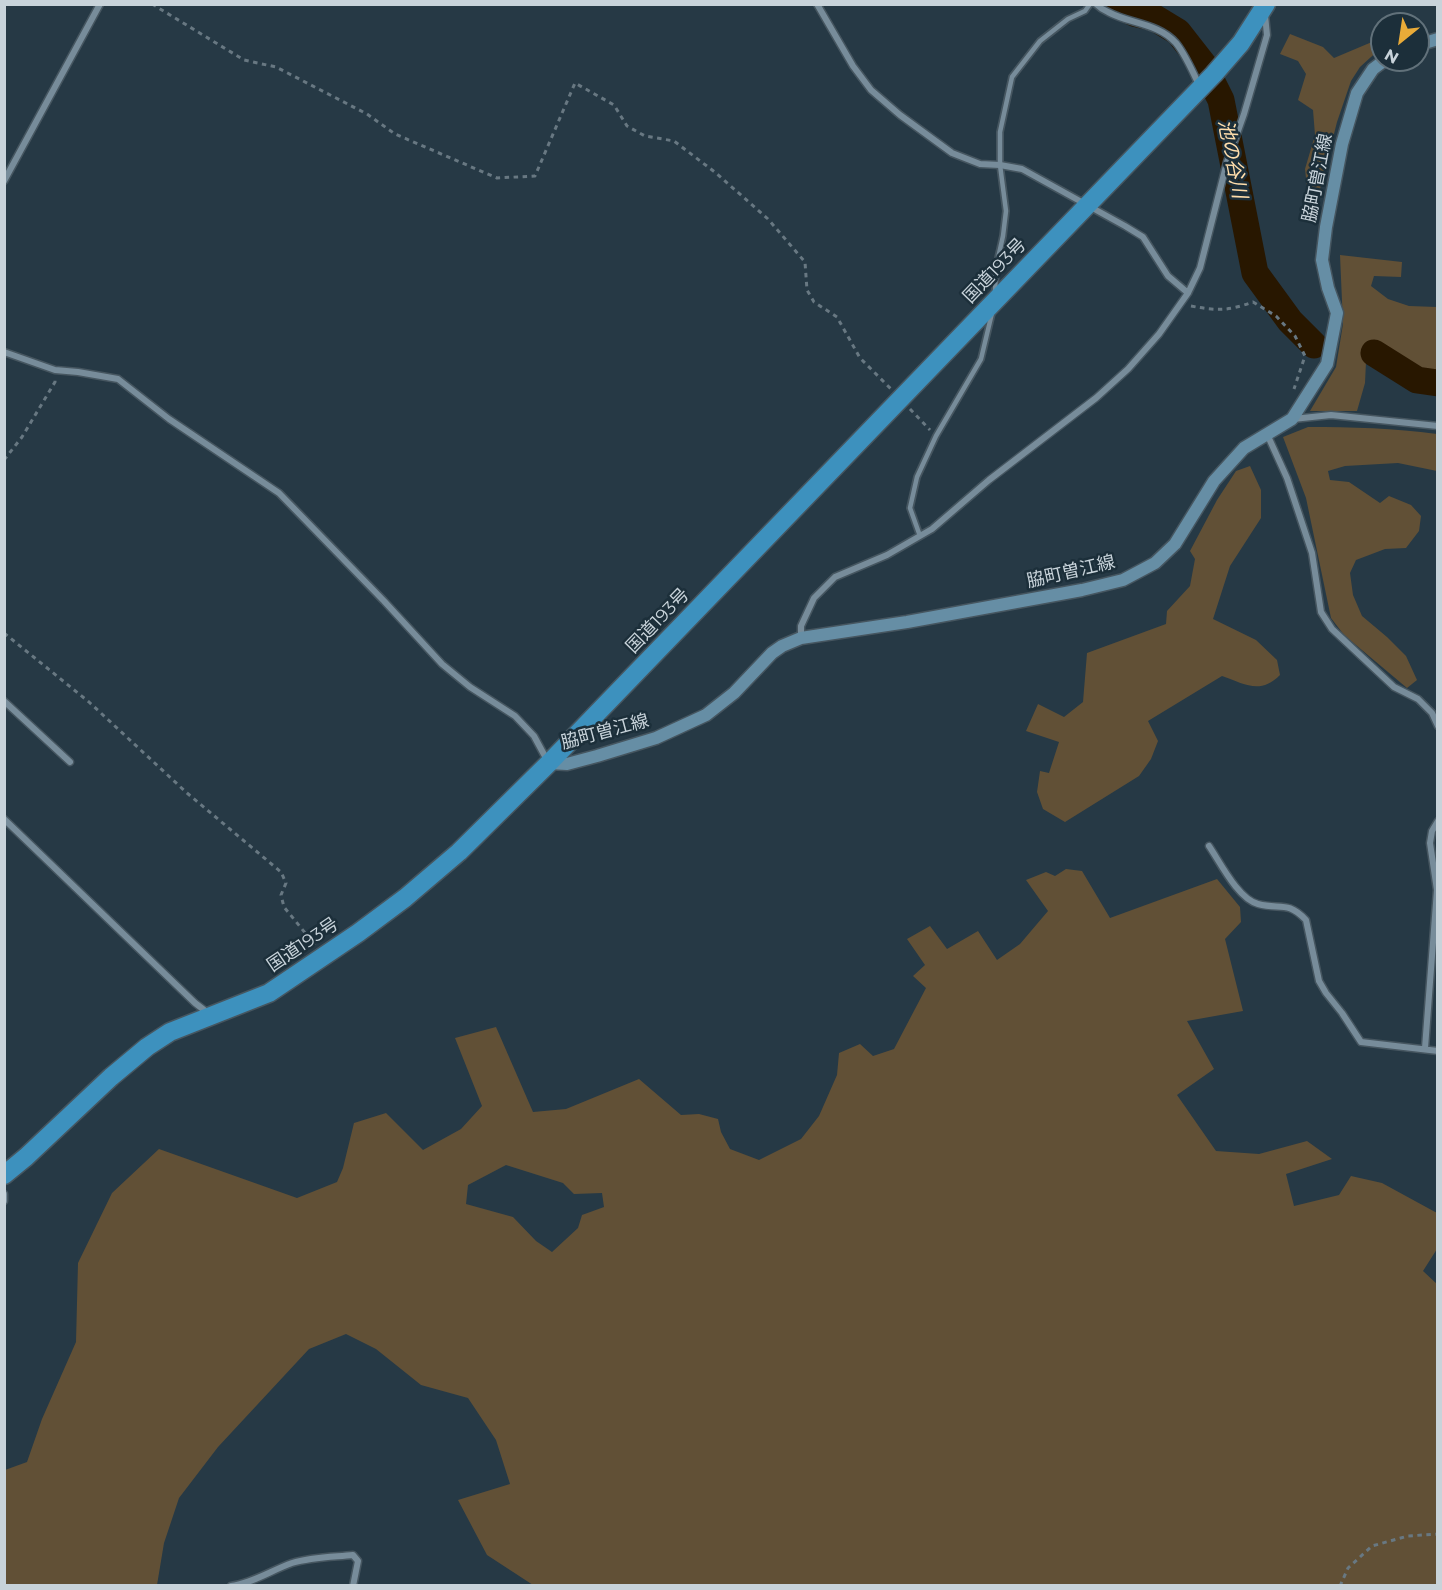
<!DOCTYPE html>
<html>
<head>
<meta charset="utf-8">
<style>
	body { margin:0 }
	#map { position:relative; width:1442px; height:1590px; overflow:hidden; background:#263945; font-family:Montserrat,sans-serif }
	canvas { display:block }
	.frame { position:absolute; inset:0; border:6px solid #c8d3da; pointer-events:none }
	.north { position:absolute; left:1370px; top:12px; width:60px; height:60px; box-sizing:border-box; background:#1c2f3a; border:2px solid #61717a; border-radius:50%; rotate:210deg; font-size:16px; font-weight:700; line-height:24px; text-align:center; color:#c8d3da }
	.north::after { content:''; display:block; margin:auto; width:21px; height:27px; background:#e9ab38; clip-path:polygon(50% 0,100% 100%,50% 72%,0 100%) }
</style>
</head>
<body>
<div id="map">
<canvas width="1442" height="1590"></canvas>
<div class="frame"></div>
<div class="north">N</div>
</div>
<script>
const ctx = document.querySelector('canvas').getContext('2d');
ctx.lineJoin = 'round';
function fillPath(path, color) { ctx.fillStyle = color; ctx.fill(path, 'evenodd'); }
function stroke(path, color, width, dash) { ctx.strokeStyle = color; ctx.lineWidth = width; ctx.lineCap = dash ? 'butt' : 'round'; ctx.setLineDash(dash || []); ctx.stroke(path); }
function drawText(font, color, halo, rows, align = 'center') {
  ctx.font = font + ' Montserrat,"Noto Sans JP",sans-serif'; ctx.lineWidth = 5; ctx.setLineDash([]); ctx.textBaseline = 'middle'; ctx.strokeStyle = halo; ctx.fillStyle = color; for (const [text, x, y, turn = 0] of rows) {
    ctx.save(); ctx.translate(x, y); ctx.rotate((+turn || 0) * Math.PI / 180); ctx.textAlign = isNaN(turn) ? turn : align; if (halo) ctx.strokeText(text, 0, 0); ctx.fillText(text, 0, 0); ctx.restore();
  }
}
const green = new Path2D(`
	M1290 34 1323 47 1334 58 1379 39 1382 47 1360 67 1351 81 1337 122 1315 209 1308 196 1305 169 1315 135 1313 110 1298 100 1306 74 1298 61 1280 54Z
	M1340 255 1402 262 1401 277 1374 276 1371 286 1388 299 1409 306 1437 307V377L1417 373 1386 351 1367 341 1365 383 1357 411H1310L1336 367 1343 324Z
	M1308 427C1352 427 1394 428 1437 434V471L1398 463 1345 466 1328 471 1330 480 1349 482 1380 503 1389 496 1411 505 1421 516 1419 531 1406 548 1385 549 1356 560 1350 573 1353 595 1362 616 1387 637 1406 656 1417 680 1407 688 1344 635 1331 618 1306 498 1283 437Z
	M1250 466 1261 490V518L1230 566 1213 619 1256 640 1277 660 1280 675C1260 695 1245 684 1222 676L1148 721 1158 741 1151 759 1139 776 1065 822 1043 809 1037 792 1040 771 1049 773 1059 742 1026 731 1038 704 1064 717 1083 702 1087 653 1166 624 1167 611 1190 586 1195 559 1190 551 1217 500 1236 471Z
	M1066 869 1082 871 1110 918 1217 879 1240 907 1241 922 1225 939 1243 1011 1187 1021 1214 1069 1177 1095 1216 1151 1259 1154 1307 1141 1332 1159 1286 1174 1294 1206 1339 1195 1351 1176 1382 1183 1437 1213V1249L1423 1271 1438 1285 1437 1585H533L487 1555 458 1500 510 1484 496 1440 468 1398 421 1385 376 1349 346 1334 309 1349 218 1447 179 1498 164 1543 157 1585H5V1470L27 1462 42 1419 76 1342 78 1263 112 1193 159 1149 297 1198 337 1182 343 1168 354 1123 386 1113 423 1150 461 1129 482 1106 455 1038 496 1027 533 1112 566 1109 639 1079 681 1115 699 1114 718 1119 721 1132 730 1149 759 1160 801 1139 819 1116 837 1075 839 1053 860 1044 873 1056 894 1049 926 988 913 976 925 965 907 939 930 926 947 949 978 931 997 960 1020 944 1048 911 1026 880 1046 872 1055 876ZM506 1165 563 1183 574 1194 602 1193 604 1207 582 1215 578 1228 552 1252 536 1241 513 1217 466 1204 468 1185Z`);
const river = new Path2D(`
	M1116 4 1134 13 1155 18 1178 32 1203 64 1221 100 1255 273 1290 321 1314 345
	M1374 353 1417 380 1438 383`);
const path = new Path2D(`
	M152 4 244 60 276 67 367 114 395 134 497 178 535 176 575 83 614 105 627 126 645 136 674 141 716 173 768 219 805 262 807 290 814 302 837 317 860 358 891 389
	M1191 306C1217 311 1228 311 1253 302L1276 316 1295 336 1305 356 1294 389
	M910 409 930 430
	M4 460 22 437 55 382V378
	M4 633 89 702 187 793 281 872 286 883 281 895 284 907 315 945
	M1340 1586 1348 1568 1372 1546 1408 1536 1438 1534`);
const lane = new Path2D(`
	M995 293 996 267 1003 236 1006 211 1000 165V132L1012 77 1040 41 1068 19 1085 11 1090 4
	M920 536 910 508 917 477 936 436 981 359 992 313`);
const street = new Path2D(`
	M817 4 853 66 871 90 900 115 952 153 980 164 1000 165 1022 169 1125 226 1143 237 1168 276 1188 293
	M1096 4C1099 7 1103 10 1108 12 1130 24 1158 23 1176 43 1185 54 1193 72 1199 85
	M4 181 100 4
	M4 352 55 370 78 372 118 379 169 419 279 493 384 601 442 664 470 687 515 716 534 736 547 760
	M1293 419 1331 415 1438 426
	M1267 434 1287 478 1312 553 1321 612 1332 629 1394 687 1418 699 1432 713 1438 726
	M801 638V626L814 598 835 577 887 555 932 529 989 480 1096 398 1128 369 1159 334 1188 293 1200 268 1227 162 1244 114 1267 35 1265 15
	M4 701 70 762
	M4 819 195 1003 208 1013
	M1209 846C1220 862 1238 899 1258 904 1280 910 1287 900 1306 920L1319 981 1326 993 1342 1013 1361 1042 1438 1051
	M1425 1048 1437 890 1430 843 1432 831 1438 821
	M4 1194V1201
	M231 1586C253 1583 272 1570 292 1563 312 1557 333 1557 353 1555L358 1561 353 1586`);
const secondary = new Path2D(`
	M1418 45 1438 39
	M549 763 567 764 597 756 656 738 706 715 734 693 772 653 782 646 801 638 907 622 1082 590 1123 580 1155 563 1175 544 1214 481 1244 448 1292 419 1327 364 1337 313 1328 288 1322 260 1326 227 1342 144 1357 93 1373 69 1385 60`);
const highway = new Path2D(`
	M4 1175 26 1157 111 1077 147 1047 170 1032 269 993 358 933 405 898 459 852 549 763 1214 74 1241 43 1266 4`);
const streetNames = [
	["脇町曽江線",1318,178,-79],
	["国道193号",995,271,-46],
	["脇町曽江線",1071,572,-13],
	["国道193号",658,621,-46],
	["脇町曽江線",605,732,-15],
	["国道193号",303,945,-34]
];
const waterNames = [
	["池の谷川",1232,159,79]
];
fillPath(green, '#615036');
stroke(river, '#281700', 27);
stroke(lane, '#465660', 8);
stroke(street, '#465660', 9);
stroke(secondary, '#465660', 15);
stroke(highway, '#465660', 21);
stroke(path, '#687882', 3, [4.5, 4.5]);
stroke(lane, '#778c9a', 4.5);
stroke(street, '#778c9a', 6);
stroke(secondary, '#668ea5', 12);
stroke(highway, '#3d91be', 18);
drawText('18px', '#c8d3da', '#1c2f3a', streetNames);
drawText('italic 20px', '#feddab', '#1c2f3a', waterNames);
</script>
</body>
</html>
